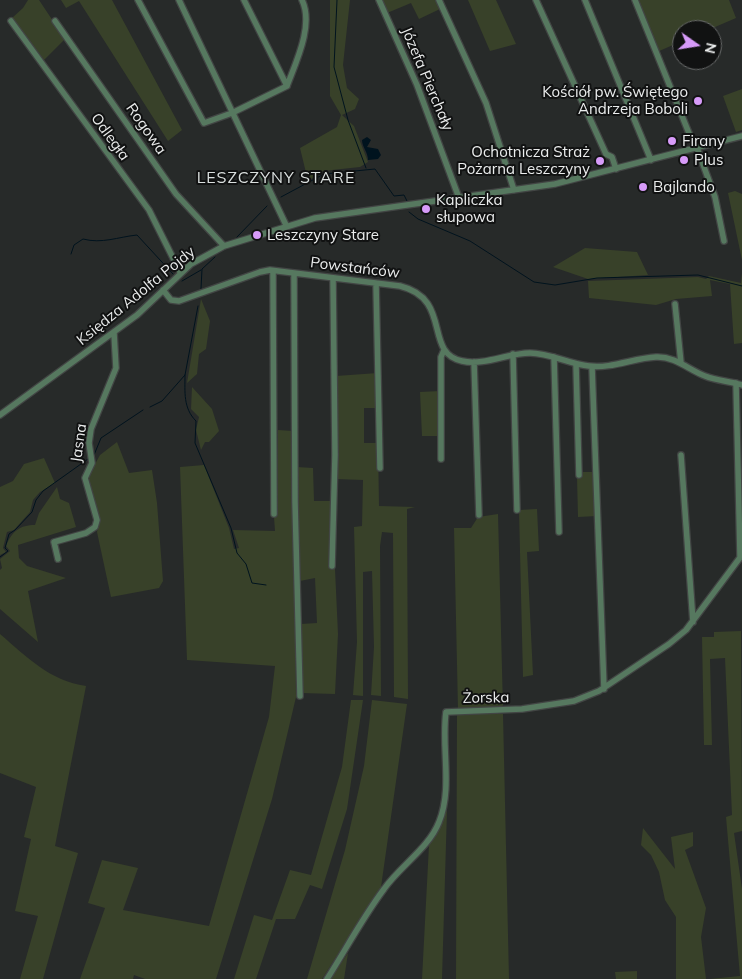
<!DOCTYPE html>
<html>
<head>
<meta charset="utf-8">
<style>
	body { margin:0 }
	#map { position:relative; width:742px; height:979px; overflow:hidden; background:#272a29; font-family:Mulish,sans-serif }
	canvas { display:block }
	.north { position:absolute; left:672px; top:20px; width:50px; height:50px; box-sizing:border-box; background:#111212; border:1px solid #686a6a; border-radius:50%; rotate:103deg; font-size:14px; font-weight:700; line-height:20px; text-align:center; color:#ebeded }
	.north::after { content:''; display:block; margin:auto; width:18px; height:22px; background:#d79bf9; clip-path:polygon(50% 0,100% 100%,50% 72%,0 100%) }
</style>
</head>
<body>
<div id="map">
<canvas width="742" height="979"></canvas>
<div class="north">N</div>
</div>
<script>
const ctx = document.querySelector('canvas').getContext('2d');
ctx.lineJoin = 'round';
function fillPath(path, color) { ctx.fillStyle = color; ctx.fill(path, 'evenodd'); }
function stroke(path, color, width, dash) { ctx.strokeStyle = color; ctx.lineWidth = width; ctx.lineCap = dash ? 'butt' : 'round'; ctx.setLineDash(dash || []); ctx.stroke(path); }
function drawText(font, color, halo, rows, align = 'center') {
  ctx.font = font + ' Mulish,sans-serif'; ctx.lineWidth = 4; ctx.setLineDash([]); ctx.textBaseline = 'middle'; ctx.strokeStyle = halo; ctx.fillStyle = color; for (const [text, x, y, turn = 0] of rows) {
    ctx.save(); ctx.translate(x, y); ctx.rotate((+turn || 0) * Math.PI / 180); ctx.textAlign = isNaN(turn) ? turn : align; if (halo) ctx.strokeText(text, 0, 0); ctx.fillText(text, 0, 0); ctx.restore();
  }
}
const green = new Path2D(`
	M28 0H39L65 39 44 60 12 18 23 8Z
	M61 0H112L182 130 168 141 79 1 66 8Z
	M330 0H350L343 65 347 88 359 99 355 109 342 115 354 126 368 162 360 167 323 171 308 181 300 148 337 127 341 115 330 96Z
	M381 0H436L440 9 419 19 411 3 387 13Z
	M468 0H496L516 44 490 51Z
	M637 0H729L736 18 708 30H682V41L657 52Z
	M742 89V130L736 132 723 96Z
	M735 191 742 194V260L728 193Z
	M585 248 637 252 648 275 588 279 553 267Z
	M742 273V343L734 344 730 284 710 280 712 296 676 299 656 305 589 298 588 281 698 277 706 279 709 276 741 283Z
	M201 299 210 321 206 349 199 354 197 374 187 383Z
	M378 373V408H364V443H378L379 506 415 507 407 509 408 699 394 697 393 533 382 532 380 546 381 696 371 695 374 647 372 571 363 572V696L353 695 357 642 354 527 362 526 363 480 336 479V376Z
	M192 387 212 409 219 431 209 442H205L201 450 196 430 199 417 191 409Z
	M440 391V436H422L420 392Z
	M278 430 293 431 296 697 272 799 216 979H145L134 975 133 979H80L105 908 88 903 102 860 138 868 123 910 209 926 269 717 275 666 187 660 180 467 204 465 229 528 234 549 239 548 233 530 275 531 274 517H277Z
	M117 442 129 473 152 470 157 503 163 581 159 588 111 597 97 532 99 522 87 479 100 455Z
	M44 458 55 483 40 492 33 500 30 512 14 530 7 532 3 548 6 552 0 555V487L13 481 24 464Z
	M297 467 313 468 314 501H332L330 567 335 569 338 634 335 694 301 693 300 690 301 624 317 623 315 578 300 581Z
	M582 472H595L597 516 578 517 577 477H582Z
	M57 487 60 499 69 503 76 527 18 545 19 558 27 566 66 578 28 591 38 642 0 609V570L2 568 0 559 10 551 6 546C12 531 20 525 35 525L39 513Z
	M537 509 539 551 527 552 533 675 523 677 519 510Z
	M498 514 503 708 458 710 454 528H471L478 517Z
	M741 631 742 831 734 833 742 889V979H710L740 976 726 817 732 815 725 658 710 659 712 745H704L702 637H714V632Z
	M0 634C27 657 50 681 86 686L55 846 78 853 43 979H20L38 916 15 911 31 839 24 837 36 787 0 773Z
	M351 700H363L347 809 322 889 310 885 295 919H276L256 979H234L254 915 272 920 290 870 311 875 342 767Z
	M372 700 407 704 381 887 322 979H307L345 850 364 766Z
	M457 714H503L509 979H456Z
	M447 810 442 979H422L429 845Z
	M643 828 675 869 671 837 693 832V846L685 850 706 908 701 937 706 979H676V917L665 900 659 872 651 855 641 845Z
	M348 953 344 979H330Z
	M637 971V979H616L615 972Z`);
const water = new Path2D(`
	M367 137 371 140 367 147 378 149 381 155 378 159 368 160C368 152 362 147 362 140Z`);
const stream = new Path2D(`
	M337 0 334 67 348 120 366 168
	M281 197 324 174 375 169 394 196 404 195 407 201
	M409 212 418 219 470 241 534 282 555 285 597 278 698 275 742 286
	M237 237 267 206
	M71 254 74 245 83 239C102 244 118 237 137 235L173 274
	M182 281 201 270
	M201 289 202 269 215 257
	M185 375C185 392 183 408 196 421L195 443 231 528 237 553 246 564 252 583 266 585
	M150 407 162 401 185 375 198 306
	M94 455 101 438 143 410
	M0 557 8 551 5 548 9 534 15 530 32 512 36 500 43 491 88 459`);
const minor = new Path2D(`
	M138 0 204 123 232 113 287 86C296 62 314 25 302 0
	M179 0 286 225
	M244 0 287 86
	M379 0 417 85 459 198
	M439 0 486 103 514 190
	M536 0 606 154 612 157 616 169
	M585 0 651 160
	M635 0 695 148
	M11 21 149 210 180 272
	M55 21 176 194 224 246
	M697 148 715 197 724 241
	M273 271 274 514
	M294 273 295 502 300 696
	M376 283 380 468
	M163 290 171 300 179 301 260 272 270 270 400 286C453 299 423 353 462 361 484 366 508 353 530 353 550 353 569 364 589 366 611 369 634 358 656 357 675 356 689 370 705 376 717 381 730 381 742 385
	M675 304 681 363
	M513 354 517 510
	M554 357 559 532
	M474 362 479 515
	M576 364 579 475
	M592 367 604 689
	M736 383 740 556
	M0 415 137 315 191 264 224 246 315 218 555 184 742 136
	M681 455 693 622
	M441 459V357L444 350
	M58 559 54 542 86 533 95 527 97 520 85 478 92 463 89 443 91 429 116 368 114 333
	M332 566 335 455 333 278
	M327 979C346 949 363 917 384 889 400 866 429 848 439 822 453 788 441 747 446 712L522 709 574 701 599 691 669 644 686 630 742 555`);
const markers = [
	[698,101,5,"#d79bf9"],
	[672,141,5,"#d79bf9"],
	[684,160,5,"#d79bf9"],
	[600,161,5,"#d79bf9"],
	[643,187,5,"#d79bf9"],
	[426,209,5,"#d79bf9"],
	[257,235,5,"#d79bf9"]
];
const streetNames = [
	["Józefa Pierchały",427,79,67],
	["Rogowa",146,129,55],
	["Odległa",110,137,54],
	["Powstańców",355,268,7],
	["Księdza Adolfa Pojdy",136,296,-39],
	["Jasna",79,443,-82],
	["Żorska",486,698,-1]
];
const poiNames = [
	["Kościół pw. Świętego",688,92,"right"],
	["Andrzeja Boboli",688,109,"right"],
	["Firany",682,141],
	["Ochotnicza Straż",590,152,"right"],
	["Pożarna Leszczyny",590,169,"right"],
	["Plus",694,160],
	["Bajlando",653,187],
	["Kapliczka",436,200],
	["słupowa",436,217],
	["Leszczyny Stare",267,235]
];
const neighbourhoodNames = [
	["LESZCZYNY STARE",276,178]
];
fillPath(green, '#384129');
fillPath(water, '#00131e');
stroke(stream, '#00131e', 1);
stroke(minor, '#424544', 8);
stroke(minor, '#56785f', 5.5);
for (const [x, y, r, color] of markers) { const dot = new Path2D(); dot.arc(x, y, r, 0, 2 * Math.PI); ctx.fillStyle = color; ctx.fill(dot); stroke(dot, '#111212', 2); }
drawText('15px', '#ebeded', '#111212', streetNames);
drawText('15px', '#ebeded', '#111212', poiNames, 'left');
ctx.letterSpacing = '1px';
drawText('16px', '#dadfde', '#111212', neighbourhoodNames);
ctx.letterSpacing = '0px';
</script>
</body>
</html>
